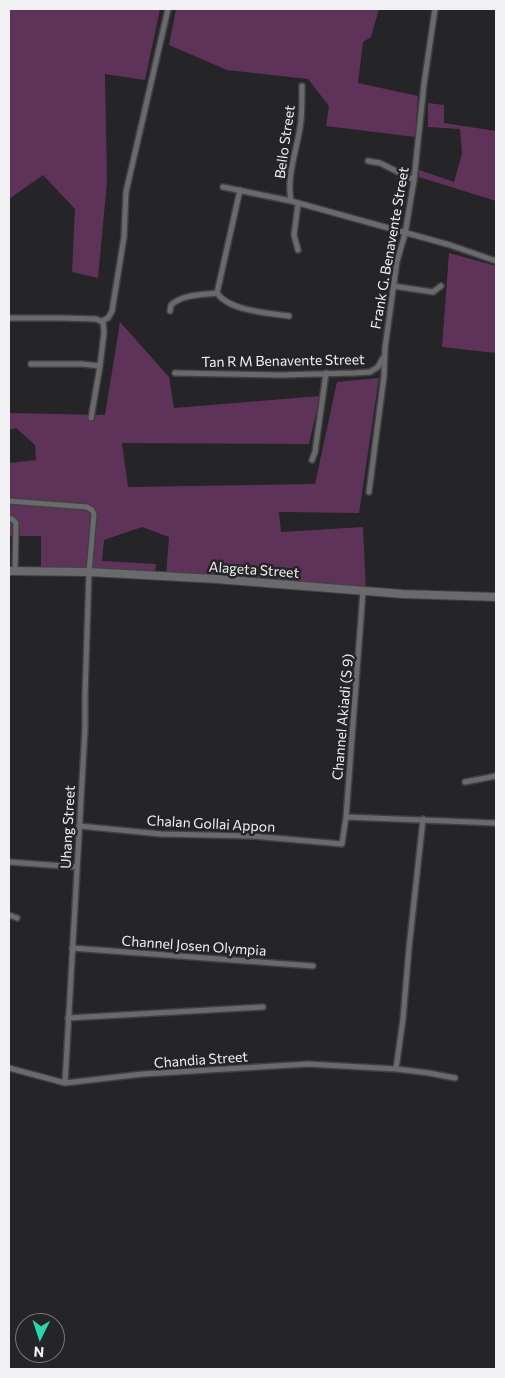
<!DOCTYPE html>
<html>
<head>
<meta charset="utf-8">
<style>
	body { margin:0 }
	#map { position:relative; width:505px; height:1378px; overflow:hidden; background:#252427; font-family:Commissioner,sans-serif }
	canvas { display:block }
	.frame { position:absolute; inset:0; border:10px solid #f1f1f3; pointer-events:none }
	.north { position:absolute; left:15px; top:1313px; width:50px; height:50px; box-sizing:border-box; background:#252427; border:1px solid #777679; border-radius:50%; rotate:184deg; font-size:14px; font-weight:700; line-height:20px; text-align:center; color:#f1f1f3 }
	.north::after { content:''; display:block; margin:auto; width:18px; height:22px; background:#2cd5ab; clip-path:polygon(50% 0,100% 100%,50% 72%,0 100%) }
</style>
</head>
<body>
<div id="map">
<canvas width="505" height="1378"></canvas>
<div class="frame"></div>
<div class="north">N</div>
</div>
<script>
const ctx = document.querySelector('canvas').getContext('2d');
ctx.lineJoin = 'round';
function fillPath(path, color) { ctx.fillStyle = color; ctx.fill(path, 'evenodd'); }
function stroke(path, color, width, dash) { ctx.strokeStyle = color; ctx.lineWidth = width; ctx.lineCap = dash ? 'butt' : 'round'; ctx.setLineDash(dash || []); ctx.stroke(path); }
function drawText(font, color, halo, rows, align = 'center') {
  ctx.font = font + ' Commissioner,sans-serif'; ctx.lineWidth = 5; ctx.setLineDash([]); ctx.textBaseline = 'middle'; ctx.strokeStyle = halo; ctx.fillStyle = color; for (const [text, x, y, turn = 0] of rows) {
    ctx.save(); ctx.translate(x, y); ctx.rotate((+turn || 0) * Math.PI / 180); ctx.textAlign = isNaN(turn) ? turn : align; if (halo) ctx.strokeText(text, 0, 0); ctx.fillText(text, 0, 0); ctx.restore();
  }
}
const green = new Path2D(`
	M9 9H160L145 80 105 74 107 182 98 278 72 272 75 209 43 175 9 199V202Z
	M176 9H379L371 37 363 42 358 83 418 96 415 137 326 126 329 106 308 79 227 70 169 45Z
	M428 103 444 105V123L496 131V201L419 177V170L454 182 462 154 460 129 428 127Z
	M449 253 496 266V353L442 347Z
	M120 322 169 377 174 408 320 396 309 444 122 443 128 487 315 484 337 382 379 378 359 513 279 512 281 532 363 527 366 591 166 575 169 537 142 527 104 540 102 561 156 564 155 572 41 567V536H10L9 562V463L36 460 35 445 16 428 9 430V413L105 415Z`);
const street = new Path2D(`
	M368 161 380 163 414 180
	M223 187 291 201 450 245 496 261
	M240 190 217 293C229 311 269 313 289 316
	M291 201C286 175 298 147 301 121 302 109 302 97 302 86
	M298 204 294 235 298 250
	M393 286 433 292 441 286
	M170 311 171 305C183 294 202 295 217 293
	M9 318H62L96 319 103 322 104 332 100 366 91 418
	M102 321 108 318 112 311 124 237 126 192 168 9
	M31 364H82L100 366
	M175 373 280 375 354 373 370 372 378 367 383 358
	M312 460 315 452 326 373
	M369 492 384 376 385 348 397 261 405 234 414 180 424 84 435 9
	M9 501 87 507 92 510 94 514 89 572 85 695V729L65 1083
	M9 518 12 519 16 523 15 571
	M465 782 496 776
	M346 817 496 823
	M79 826 161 834 252 836 342 844 346 817 363 591
	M9 862 77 867
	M9 915 17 918
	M72 948 313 966
	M68 1018 263 1007
	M9 1068 65 1083 143 1074 308 1064 396 1069 429 1073 455 1078
	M396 1069 403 1019 409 948 423 819`);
const secondary = new Path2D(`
	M9 571 89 572 216 579 403 594 496 597`);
const streetNames = [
	["Bello Street",285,142,-82],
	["Frank G. Benavente Street",390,248,-80],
	["Tan R M Benavente Street",283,361,-1],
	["Alageta Street",254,570,4],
	["Channel Akiadi (S 9)",343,717,-85],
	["Chalan Gollai Appon",211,824,3],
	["Uhang Street",68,827,-87],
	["Channel Josen Olympia",194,946,4],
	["Chandia Street",201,1060,-4]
];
fillPath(green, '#5f3359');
stroke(street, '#404042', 8);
stroke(secondary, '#404042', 10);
stroke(street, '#6a6a6d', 5);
stroke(secondary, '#6a6a6d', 8);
drawText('14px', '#f1f1f3', '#252427', streetNames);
</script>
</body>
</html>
